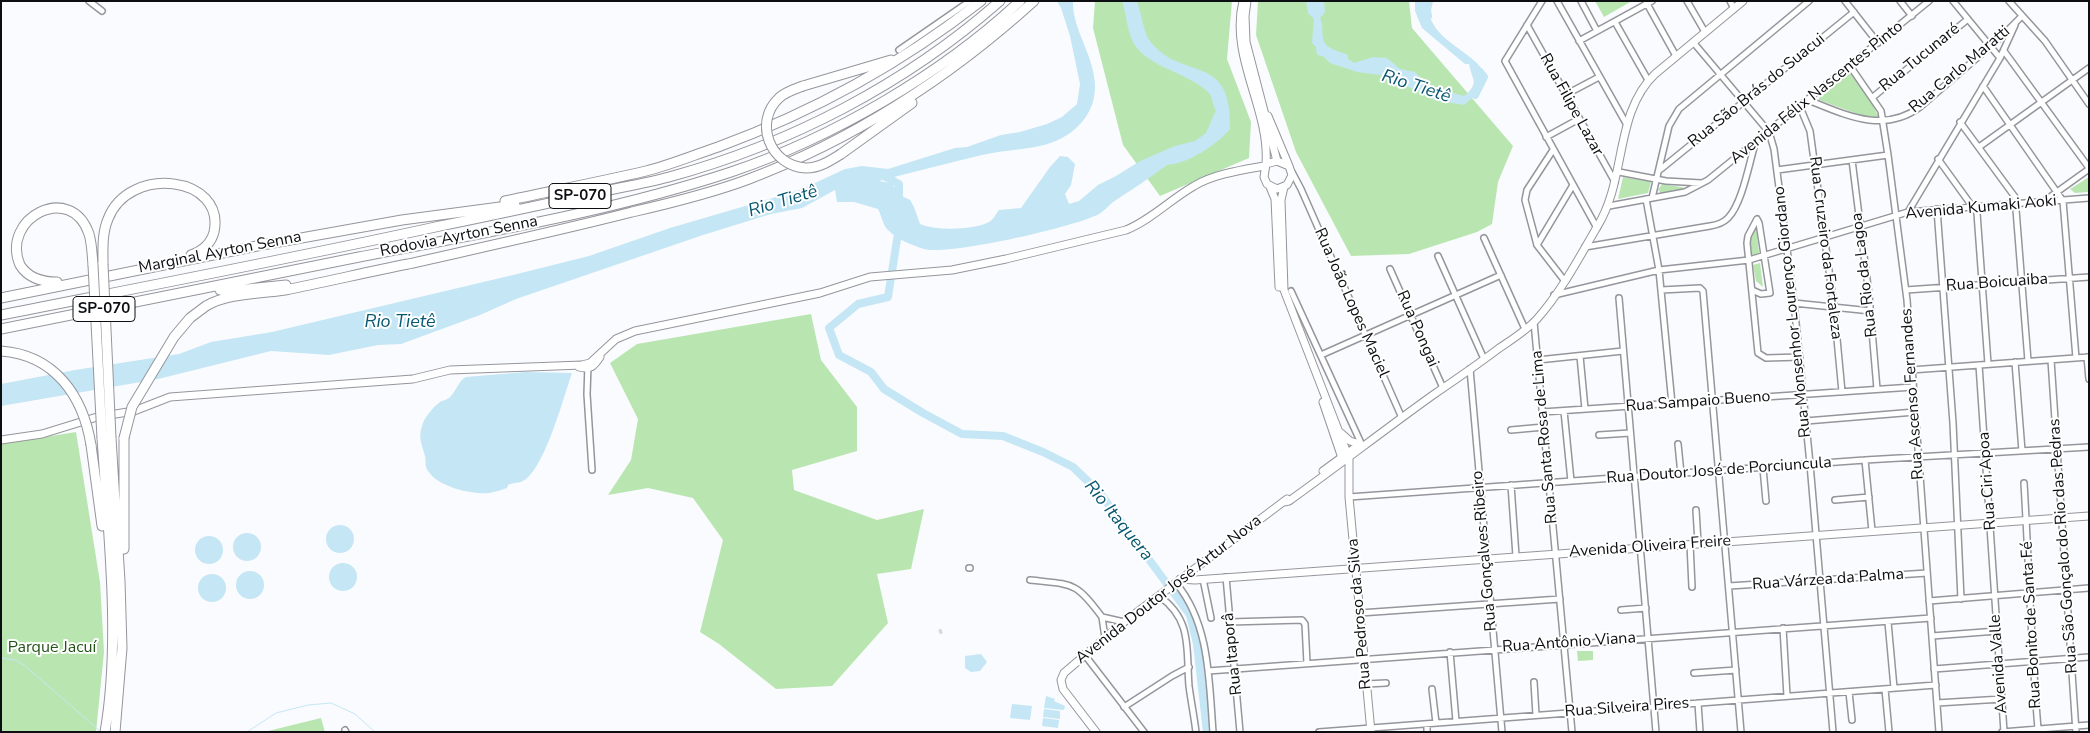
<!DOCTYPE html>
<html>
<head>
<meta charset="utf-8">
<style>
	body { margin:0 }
	#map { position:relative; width:2090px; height:733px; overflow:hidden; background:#fafbfe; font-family:"Nunito Sans",sans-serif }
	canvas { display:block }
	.frame { position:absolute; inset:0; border:2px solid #0d0e11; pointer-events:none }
</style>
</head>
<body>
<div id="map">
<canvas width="2090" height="733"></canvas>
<div class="frame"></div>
</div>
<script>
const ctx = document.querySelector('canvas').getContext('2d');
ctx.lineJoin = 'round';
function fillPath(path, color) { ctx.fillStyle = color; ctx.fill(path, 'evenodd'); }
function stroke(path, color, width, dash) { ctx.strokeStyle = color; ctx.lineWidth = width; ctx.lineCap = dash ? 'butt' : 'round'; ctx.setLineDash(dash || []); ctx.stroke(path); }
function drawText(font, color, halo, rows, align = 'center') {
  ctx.font = font + ' "Nunito Sans",sans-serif'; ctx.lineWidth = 4; ctx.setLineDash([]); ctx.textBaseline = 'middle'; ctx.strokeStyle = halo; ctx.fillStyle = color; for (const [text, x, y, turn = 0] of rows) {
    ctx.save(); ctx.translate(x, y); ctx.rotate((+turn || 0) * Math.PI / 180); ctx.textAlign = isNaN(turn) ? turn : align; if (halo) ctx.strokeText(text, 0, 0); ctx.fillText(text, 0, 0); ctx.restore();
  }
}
const green = new Path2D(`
	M1095 1H1232L1227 59 1251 122 1249 158 1160 196 1123 145 1093 28Z
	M1258 1H1409L1412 28 1513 146 1498 182 1492 224 1477 232 1409 254 1351 256 1296 152 1256 35Z
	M1595 1H1632L1604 17Z
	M1851 73 1872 103 1879 118 1863 116 1819 100V98L1849 73Z
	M1623 177 1651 182 1648 193 1618 199Z
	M2089 177V192L2075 193 2070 189Z
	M1662 184 1687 188 1661 193 1658 190Z
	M1756 227 1759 253 1752 255 1750 240Z
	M1760 263 1763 287 1756 281 1753 265Z
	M811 314 821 360 857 407V451L792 470 794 490 877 520 924 509 911 569 877 574 888 623 832 686 776 689 719 644 700 632 723 540 693 498 648 488 608 495 631 460 638 419 610 363 637 344Z
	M76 432 100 582 104 652 96 732H1V444Z
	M1577 651H1593V660L1578 661Z
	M321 718 325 732H264Z`);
const water = new Path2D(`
	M1057 1H1073C1072 29 1094 55 1095 85 1096 119 1067 142 1035 147 1018 150 999 151 982 155 948 163 913 172 879 181L891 183 902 196 910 200 914 207 920 224C935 231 974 230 989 222 993 220 996 214 999 210L1021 208 1050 167 1060 156 1068 157 1075 164 1071 185 1065 194 1069 204 1079 201 1098 185 1116 176 1140 161 1175 146 1195 141 1206 133 1216 110C1212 106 1213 97 1209 93 1189 73 1156 70 1137 48 1127 36 1127 16 1122 1H1137C1141 12 1144 34 1150 41 1182 83 1232 50 1230 129 1217 145 1187 164 1167 165 1150 178 1131 190 1113 202 1108 206 1104 211 1099 214 1075 227 947 256 924 249 911 245 896 239 887 229 883 225 881 214 878 209L854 202H837L835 190 802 208 771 214 703 235 516 299 480 315 401 344 378 345 329 355 271 351 158 379 1 406V384L75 370 179 354 211 342 272 332 513 275 589 256 670 228 800 190 845 169 862 166 888 169 955 148 967 147 1001 135 1020 132 1047 124 1062 117 1077 104 1080 84 1070 36 1061 8Z
	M1306 1H1324L1325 12 1320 18C1323 25 1322 31 1323 38 1324 49 1340 51 1348 55V59L1354 63 1373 57 1387 58 1400 69 1415 72 1425 82 1442 90 1464 96C1480 83 1472 80 1469 64H1465L1422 28 1415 11V1H1428C1426 40 1469 47 1486 74L1478 87V93L1464 105 1434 100 1422 94 1403 78 1357 72 1330 63 1323 56 1317 55 1316 47 1312 43 1314 19 1308 13Z
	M526 372 572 373C563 399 546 463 526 479 520 484 514 482 508 485L507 488C501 490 495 492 489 493 471 495 433 486 426 467 425 464 426 459 425 456 422 445 418 438 422 426 424 418 433 407 440 402 444 400 447 400 450 397 457 390 458 381 466 377Z
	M326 539a14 14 0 1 1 28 0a14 14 0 1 1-28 0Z
	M233 547a14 14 0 1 1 28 0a14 14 0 1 1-28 0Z
	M195 550a14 14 0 1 1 28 0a14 14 0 1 1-28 0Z
	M329 577a14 14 0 1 1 28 0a14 14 0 1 1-28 0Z
	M236 585a14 14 0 1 1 28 0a14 14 0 1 1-28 0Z
	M198 588a14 14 0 1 1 28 0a14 14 0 1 1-28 0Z
	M981 654 987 662 980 671 971 672 965 668V656Z
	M1046 696 1055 699 1054 701 1065 706 1064 710 1044 708Z
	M1012 704 1032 706 1030 720 1010 718Z
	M1044 709 1060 711V719L1043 717Z
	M1043 718 1059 720 1058 728 1042 726Z`);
const stream = new Path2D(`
	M1 658 15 660 24 665 100 731
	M247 732 276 713 308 705 331 703 355 714 375 732`);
const river = new Path2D(`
	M1428 16 1427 10 1429 1
	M1390 75 1414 85
	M1475 95 1484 77 1480 72
	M880 174 899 184V201
	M899 227 888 297 858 304 829 328 839 355 871 372 884 389 923 413 962 434 1003 436 1043 452 1073 467 1100 493 1190 615 1197 644 1207 732`);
const streetTunnel = new Path2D(`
	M939 632 942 631`);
const street = new Path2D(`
	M89 1 102 11
	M1542 1 1505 61 1597 228
	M1557 1 1627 125
	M1581 1 1597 31
	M1687 1 1705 32
	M1730 1 1734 9
	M1845 1 1878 43
	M1900 1 1912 16
	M1953 1 2000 58
	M2009 1 2045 41 2089 104
	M1646 2 1676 56
	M1615 22 1648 80
	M1527 25 1615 182
	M1579 41 1652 1
	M1693 42 1769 132 1774 149 1794 303 1810 464 1833 732
	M899 50 970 1
	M2004 51 2089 168
	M1850 66 1881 111 1888 155 1907 300 1939 732
	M1983 86 2063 201 2076 358
	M1565 95 1599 77
	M1873 97 1968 19
	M1808 100C1846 115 1883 134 1920 107L2000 38 2022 16
	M1800 107 1810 131 1834 307 1842 392
	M1960 122 2015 197 2028 361
	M1546 137 1579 119
	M1979 147 2089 68
	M1553 150 1527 190 1525 200 1537 245 1564 280
	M1938 159 1977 213 1988 364
	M1852 160 1869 295 1877 389
	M1661 169 1854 12
	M1777 170 1888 155
	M1292 172 1301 189 1402 418
	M1619 172 1666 181 1701 183
	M1652 198 1669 126 1679 109 1809 1
	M1646 199 1659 270 1672 404
	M2043 202 2089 169
	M1609 206 1685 192 1708 180 1929 1
	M1937 209 1953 423 1961 599
	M1908 212 2000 58 2015 25
	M1484 238 1525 329
	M1537 245 1573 185
	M1585 247 1710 226C1717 225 1723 223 1728 218 1742 204 1749 164 1755 144
	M1438 256 1484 359
	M1390 269 1443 388
	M1661 290 1700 288 1703 291 1741 732
	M1752 290 1761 294 1770 293 1759 223 1757 219 1748 236 1747 243 1758 353 1766 358 1800 357
	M1906 290 2089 277
	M1291 291 1361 443
	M1554 295 1659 270 1749 260 1908 212 2089 198
	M1619 298 1656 732
	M1794 303 1871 311
	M1534 322 1572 732
	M1321 355 1501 275
	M1580 356 1585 409
	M2087 357 2089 379
	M1538 360 1623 351
	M2051 360 2076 732
	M2015 362 2022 451
	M588 365 587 394 592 470
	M1979 365 2004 732
	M1470 369 1502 732
	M1911 370 2089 357
	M1564 411 1571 481
	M1542 412 1913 387
	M1806 421 1915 412
	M1511 430 1544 427
	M1599 435 1630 433
	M1678 444 1681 474
	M1865 460 1872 531
	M1763 468 1766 501
	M2024 483C2029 565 2031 647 2038 729
	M1511 485 1516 556
	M1349 497 1865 460 2089 447
	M1835 500 1869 497
	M1696 510 1698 543
	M1690 544 1692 587
	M969 568H970
	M1226 577 1240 732
	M1203 579 1211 618
	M1030 580C1074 585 1075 581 1102 617
	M1176 583C1210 624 1209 681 1213 732
	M1729 586 1927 573
	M1159 596C1193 620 1186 650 1189 686 1191 701 1194 716 1196 732
	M1929 601 2089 588
	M1621 610 1646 608
	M1360 613 1560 599
	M1229 622 1302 620 1305 624 1307 663
	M1888 622 1894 688
	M1783 628 1787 696
	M1932 636 1997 631
	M1105 638 1102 617 1124 622
	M1450 652 1456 721
	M1084 654 1144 732
	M1934 669 2089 657
	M1208 671 1931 618
	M1694 673 1736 670
	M1534 682 1536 715
	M1366 684 1386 683
	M1432 689 1436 723
	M1885 689 1889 732
	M1849 692 1852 720
	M1698 703 1700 732
	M1937 703 2002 699
	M1124 707 1172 676 1189 667
	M1427 724V732
	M345 730 346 732
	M1319 732 1936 685
	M2002 732 2089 725`);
const secondary = new Path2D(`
	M1243 1C1229 57 1270 109 1266 164
	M1247 1 1245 16 1246 42 1277 161
	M1268 116 1289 166
	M1277 161 1289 166 1292 175 1287 185 1277 189 1267 184 1264 177 1266 164Z
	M1270 187 1275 199 1279 287
	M1284 187 1281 200 1284 290 1349 458V497L1371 732
	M579 367C591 370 594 366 600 357
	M1323 402 1343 461
	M1341 433 1350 441 1360 444
	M1 440 42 434 97 417 134 411 170 397 413 379 450 370 582 365 590 363 616 339 635 331 820 293 870 277 952 270 1006 259 1126 230C1151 220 1171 199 1194 186 1214 174 1242 170 1264 166
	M1323 471 1360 444
	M1284 502 1289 501C1338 466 1384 430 1433 395 1455 380 1477 365 1498 349 1511 340 1526 331 1537 319 1561 292 1579 258 1597 227 1627 179 1614 113 1655 74L1743 1
	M1180 579 1195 580 2089 516
	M1096 732 1063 689 1061 680 1064 673 1124 622 1287 499`);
const highway = new Path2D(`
	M803 86 891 60
	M841 154 912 103
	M505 201C552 191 599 182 646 171 670 165 694 155 718 147 813 112 901 64 981 1
	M103 264C103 249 102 233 108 219 129 164 226 176 214 232 211 244 202 251 191 255
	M57 282C42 282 28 278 20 265 0 218 71 181 89 234 92 244 92 254 93 265
	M220 290 228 291 286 285
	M1 298 262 245 402 220 515 205
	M206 306C228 293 259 294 285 290 326 282 367 272 408 264 483 247 558 231 632 212 671 203 712 193 749 179 857 138 949 78 1034 1
	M1 315C148 286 294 258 440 226 490 216 540 205 591 194 617 188 643 184 669 177 790 144 906 84 1000 1
	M1 329C121 306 240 281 359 257 483 233 610 212 731 172 832 138 942 74 1020 1
	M102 438C108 531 121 640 105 732
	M111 438 120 581 122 648 115 732
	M124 438V549
	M91 445 102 526`);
const highwayBridge = new Path2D(`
	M803 86C795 89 785 92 779 98 753 122 770 166 806 168 819 168 830 161 841 154
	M103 264 111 438
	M93 265 102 438
	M1 351C55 355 83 396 91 445
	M124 438 132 407 174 337 190 318 206 306`);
const shields = [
	[580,196,62],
	[104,309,62]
];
const shieldNames = [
	["SP-070",580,196],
	["SP-070",104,309]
];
const streetNames = [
	["Rua Tucunaré",1920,58,-39],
	["Rua Carlo Maratti",1960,70,-40],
	["Rua São Brás do Suacui",1757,91,-39],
	["Avenida Félix Nascentes Pinto",1817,93,-39],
	["Rua Filipe Lazar",1571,105,61],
	["Avenida Kumaki Aoki",1981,208,-5],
	["Rodovia Ayrton Senna",459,237,-11],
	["Rua Cruzeiro da Fortaleza",1825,248,83],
	["Marginal Ayrton Senna",220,253,-11],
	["Rua Rio da Lagoa",1865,275,-97],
	["Rua Boicuaiba",1997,283,-4],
	["Rua João Lopes Maciel",1351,303,66],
	["Rua Monsenhor Lourenço Giordano",1793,312,-96],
	["Rua Pongai",1417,329,66],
	["Rua Ascenso Fernandes",1913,394,-94],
	["Rua Sampaio Bueno",1698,402,-4],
	["Rua Santa Rosa de Lima",1545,437,-95],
	["Rua Doutor José de Porciuncula",1719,471,-4],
	["Rua Ciri Apoa",1988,481,-94],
	["Rua São Gonçalo do Rio das Pedras",2064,546,-94],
	["Avenida Oliveira Freire",1650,547,-4],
	["Rua Gonçalves Ribeiro",1485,551,-95],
	["Rua Várzea da Palma",1828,580,-4],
	["Avenida Doutor José Artur Nova",1169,590,-38],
	["Rua Pedroso da Silva",1360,614,-95],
	["Rua Bonito de Santa Fé",2032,625,-93],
	["Rua Antônio Viana",1569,643,-4],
	["Rua Itaporâ",1233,654,-96],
	["Avenida Valle",1999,664,-94],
	["Rua Silveira Pires",1627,708,-4]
];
const parkNames = [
	["Parque Jacuí",52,648]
];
const waterNames = [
	["Rio Tietê",1416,87,18],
	["Rio Tietê",783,202,-17],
	["Rio Tietê",400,323],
	["Rio Itaquera",1118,521,51]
];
fillPath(green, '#b9e6b0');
fillPath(water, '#c4e6f5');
stroke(stream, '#c4e6f5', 1);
stroke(river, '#c4e6f5', 8);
stroke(streetTunnel, '#d6d7da', 5, [5, 2.5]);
stroke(street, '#95969d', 8);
stroke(secondary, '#95969d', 9);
stroke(highway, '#95969d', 11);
stroke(street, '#fff', 5);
stroke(secondary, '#fff', 7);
stroke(highway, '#fff', 9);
stroke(highwayBridge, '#95969d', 11, []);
stroke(highwayBridge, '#fff', 9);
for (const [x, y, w] of shields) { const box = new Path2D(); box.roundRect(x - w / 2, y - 12.5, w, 25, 4); ctx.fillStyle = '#fff'; ctx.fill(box); stroke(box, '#0d0e11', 1); }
drawText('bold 15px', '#0d0e11', null, shieldNames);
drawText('16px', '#0d0e11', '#fff', streetNames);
drawText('16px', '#235417', '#fff', parkNames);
drawText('italic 18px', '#075770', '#fff', waterNames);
</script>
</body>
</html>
